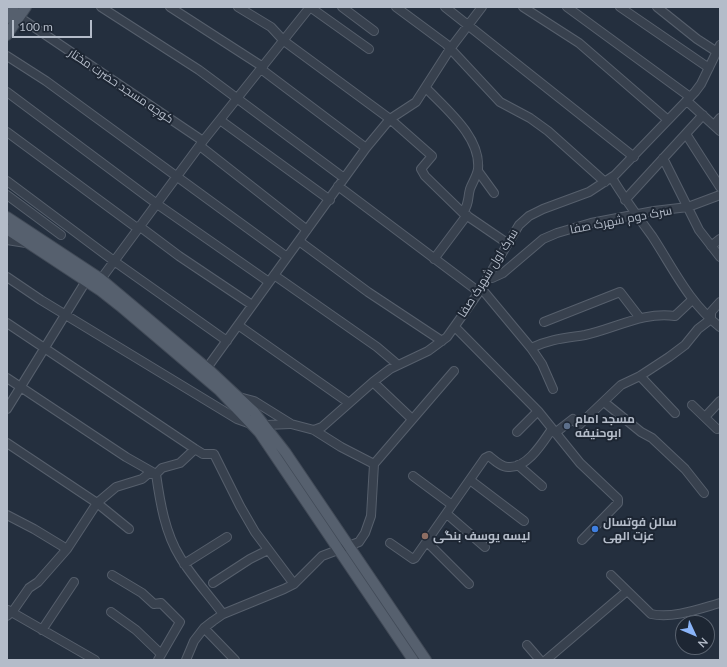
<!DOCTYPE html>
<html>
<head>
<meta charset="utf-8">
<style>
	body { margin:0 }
	#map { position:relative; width:727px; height:667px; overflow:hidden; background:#242f3e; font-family:Lato,sans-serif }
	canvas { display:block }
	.frame { position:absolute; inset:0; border:8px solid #b4bcc9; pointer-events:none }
	.north { position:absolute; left:675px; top:615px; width:40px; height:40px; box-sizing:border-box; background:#1d2633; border:1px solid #59626f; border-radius:50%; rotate:134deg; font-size:11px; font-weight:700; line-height:16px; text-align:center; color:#b4bcc9 }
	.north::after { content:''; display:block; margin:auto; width:14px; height:18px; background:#8ab4f8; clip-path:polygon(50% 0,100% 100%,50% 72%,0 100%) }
	.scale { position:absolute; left:12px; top:20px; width:80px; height:18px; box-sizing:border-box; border:2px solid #b4bcc9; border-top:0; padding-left:5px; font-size:12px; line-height:14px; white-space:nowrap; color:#b4bcc9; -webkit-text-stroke:3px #1d2633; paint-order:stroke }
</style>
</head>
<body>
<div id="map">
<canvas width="727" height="667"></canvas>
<div class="frame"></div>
<div class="north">N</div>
<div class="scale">100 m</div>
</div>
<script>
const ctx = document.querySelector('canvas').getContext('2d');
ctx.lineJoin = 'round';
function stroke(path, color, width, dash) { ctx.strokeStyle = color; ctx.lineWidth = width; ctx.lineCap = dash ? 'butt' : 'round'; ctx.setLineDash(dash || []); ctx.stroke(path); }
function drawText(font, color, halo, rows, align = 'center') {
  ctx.font = font + ' Lato,Cairo,sans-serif'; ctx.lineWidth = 4; ctx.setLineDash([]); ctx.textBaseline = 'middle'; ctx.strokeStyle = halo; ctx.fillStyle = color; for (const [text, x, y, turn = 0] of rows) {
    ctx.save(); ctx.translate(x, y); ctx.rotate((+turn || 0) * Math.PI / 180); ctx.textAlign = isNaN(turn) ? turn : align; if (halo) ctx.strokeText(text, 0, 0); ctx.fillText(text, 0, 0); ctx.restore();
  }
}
const minor = new Path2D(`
	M101 7 199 70 344 178
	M170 7 263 67
	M238 7 271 27 284 41 390 119 432 156 421 169 425 176 463 213 507 243
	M310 7 369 49
	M342 7 374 31
	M396 7 446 44 500 102 530 118 548 131 605 182
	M445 7 634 157
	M523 7 579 43 668 120
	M567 7 690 97
	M620 7 709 68
	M657 7 697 39 717 52
	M19 17 203 141
	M7 56 46 81 287 257
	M261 69 366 148
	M426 88C446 109 481 137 478 169 477 176 472 183 470 189 467 200 470 202 463 213
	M7 92 157 204 269 282
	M687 101 720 131
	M220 120 330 200
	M714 125 720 118
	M7 132 137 228
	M686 134 720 187
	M200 146 307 230
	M663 158 699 230 720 257
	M478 171 494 193
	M612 178C624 198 638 217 652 236 673 268 689 303 720 327
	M7 181 114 261 227 341
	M338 186 479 292
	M7 195 61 235
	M625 200 703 115
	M139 226 179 256 252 305
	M7 240 26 243
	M299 241 368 292 442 341
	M711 246 720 239
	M434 259 467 215
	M274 275 377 347 397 364
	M7 277 41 300 237 419 251 424
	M488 277 492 278 503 273 543 239 557 233 591 223 654 211 688 207 720 195
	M101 279 203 141 310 7
	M481 288 531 348 542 364 553 389
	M544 322 620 292 640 318
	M7 323 195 449 203 454H214L240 506 255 532 294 584
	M238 325 349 403
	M455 327 538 411 580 463 618 499V503L582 540
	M531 348C549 339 566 338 585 335 614 329 644 311 675 316L692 300
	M207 368 366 148 390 119 416 102 450 49 482 7
	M640 376 675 413
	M7 378 126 457 156 474
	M373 382 412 419
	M239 397 254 401 291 424 314 430 341 447 374 464
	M604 402 641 432 652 438 685 469 704 493
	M692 405 717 429
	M7 409 86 281
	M705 417 720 401
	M266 425 290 424
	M314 430 322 427 373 382 390 369 428 351 447 337 479 292 519 225 529 216 543 209 589 192 615 175 695 92 701 84 720 45
	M517 432 538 411
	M555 433 573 419 579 425 621 385 640 376 669 357 685 345 698 329 711 319V312L720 302
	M7 443 97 503 129 529
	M518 465 542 486
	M156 474C160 502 165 533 180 557 192 577 209 595 223 614
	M413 476 452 505
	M470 480 524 521
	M447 514 485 547
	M7 515 34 529 67 549
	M427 542 469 584
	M390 543 413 559 415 558 485 458 489 456C494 460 501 467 508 467 527 469 543 442 552 429
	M184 564 227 537
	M112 575 142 593 154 604 161 603 180 622 158 660
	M611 575 651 614C672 619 699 609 720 603
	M213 583 250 559 268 550
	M8 610 95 660
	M111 612 136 630 161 654
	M7 616 13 611 29 588 38 582 67 549 97 503 116 487 142 479 148 474H156L162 468 180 463 195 449
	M204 628 235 660
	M42 630 74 582
	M527 645 540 660
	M186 660 194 641 204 628 213 621 223 614 284 589 294 584 322 556 359 542 365 533 371 516 374 464 454 371
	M546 660 627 591`);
const major = new Path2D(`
	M7 18 14 7
	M7 35 26 7
	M7 217 101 279 207 368 254 412 286 453 426 660
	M7 229 101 291 120 306 220 391 259 432 413 660`);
const markers = [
	[567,426,4,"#5c6f8a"],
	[595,529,4,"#3f7fe0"],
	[425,536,4,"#8d6e63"]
];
const streetNames = [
	["کوچه مسجد حضرت مختار",121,86,34],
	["سرک دوم شهرک صفا",621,220,-11],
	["سرک اول شهرک صفا",488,273,-58]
];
const poiNames = [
	["مسجد امام",575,419],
	["ابوحنیفه",575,433],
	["سالن فوتسال",603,522],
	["عزت الهی",603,536],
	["لیسه یوسف بنگی",433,536]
];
stroke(minor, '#565f6c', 10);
stroke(major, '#414a57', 12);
stroke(minor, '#38414e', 8);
stroke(major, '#56606e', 10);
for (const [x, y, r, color] of markers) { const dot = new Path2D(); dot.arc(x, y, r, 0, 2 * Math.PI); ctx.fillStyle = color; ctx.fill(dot); stroke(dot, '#1d2633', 1.5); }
drawText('12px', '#b4bcc9', '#1d2633', streetNames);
drawText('bold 12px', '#b4bcc9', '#1d2633', poiNames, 'left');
</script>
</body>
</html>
